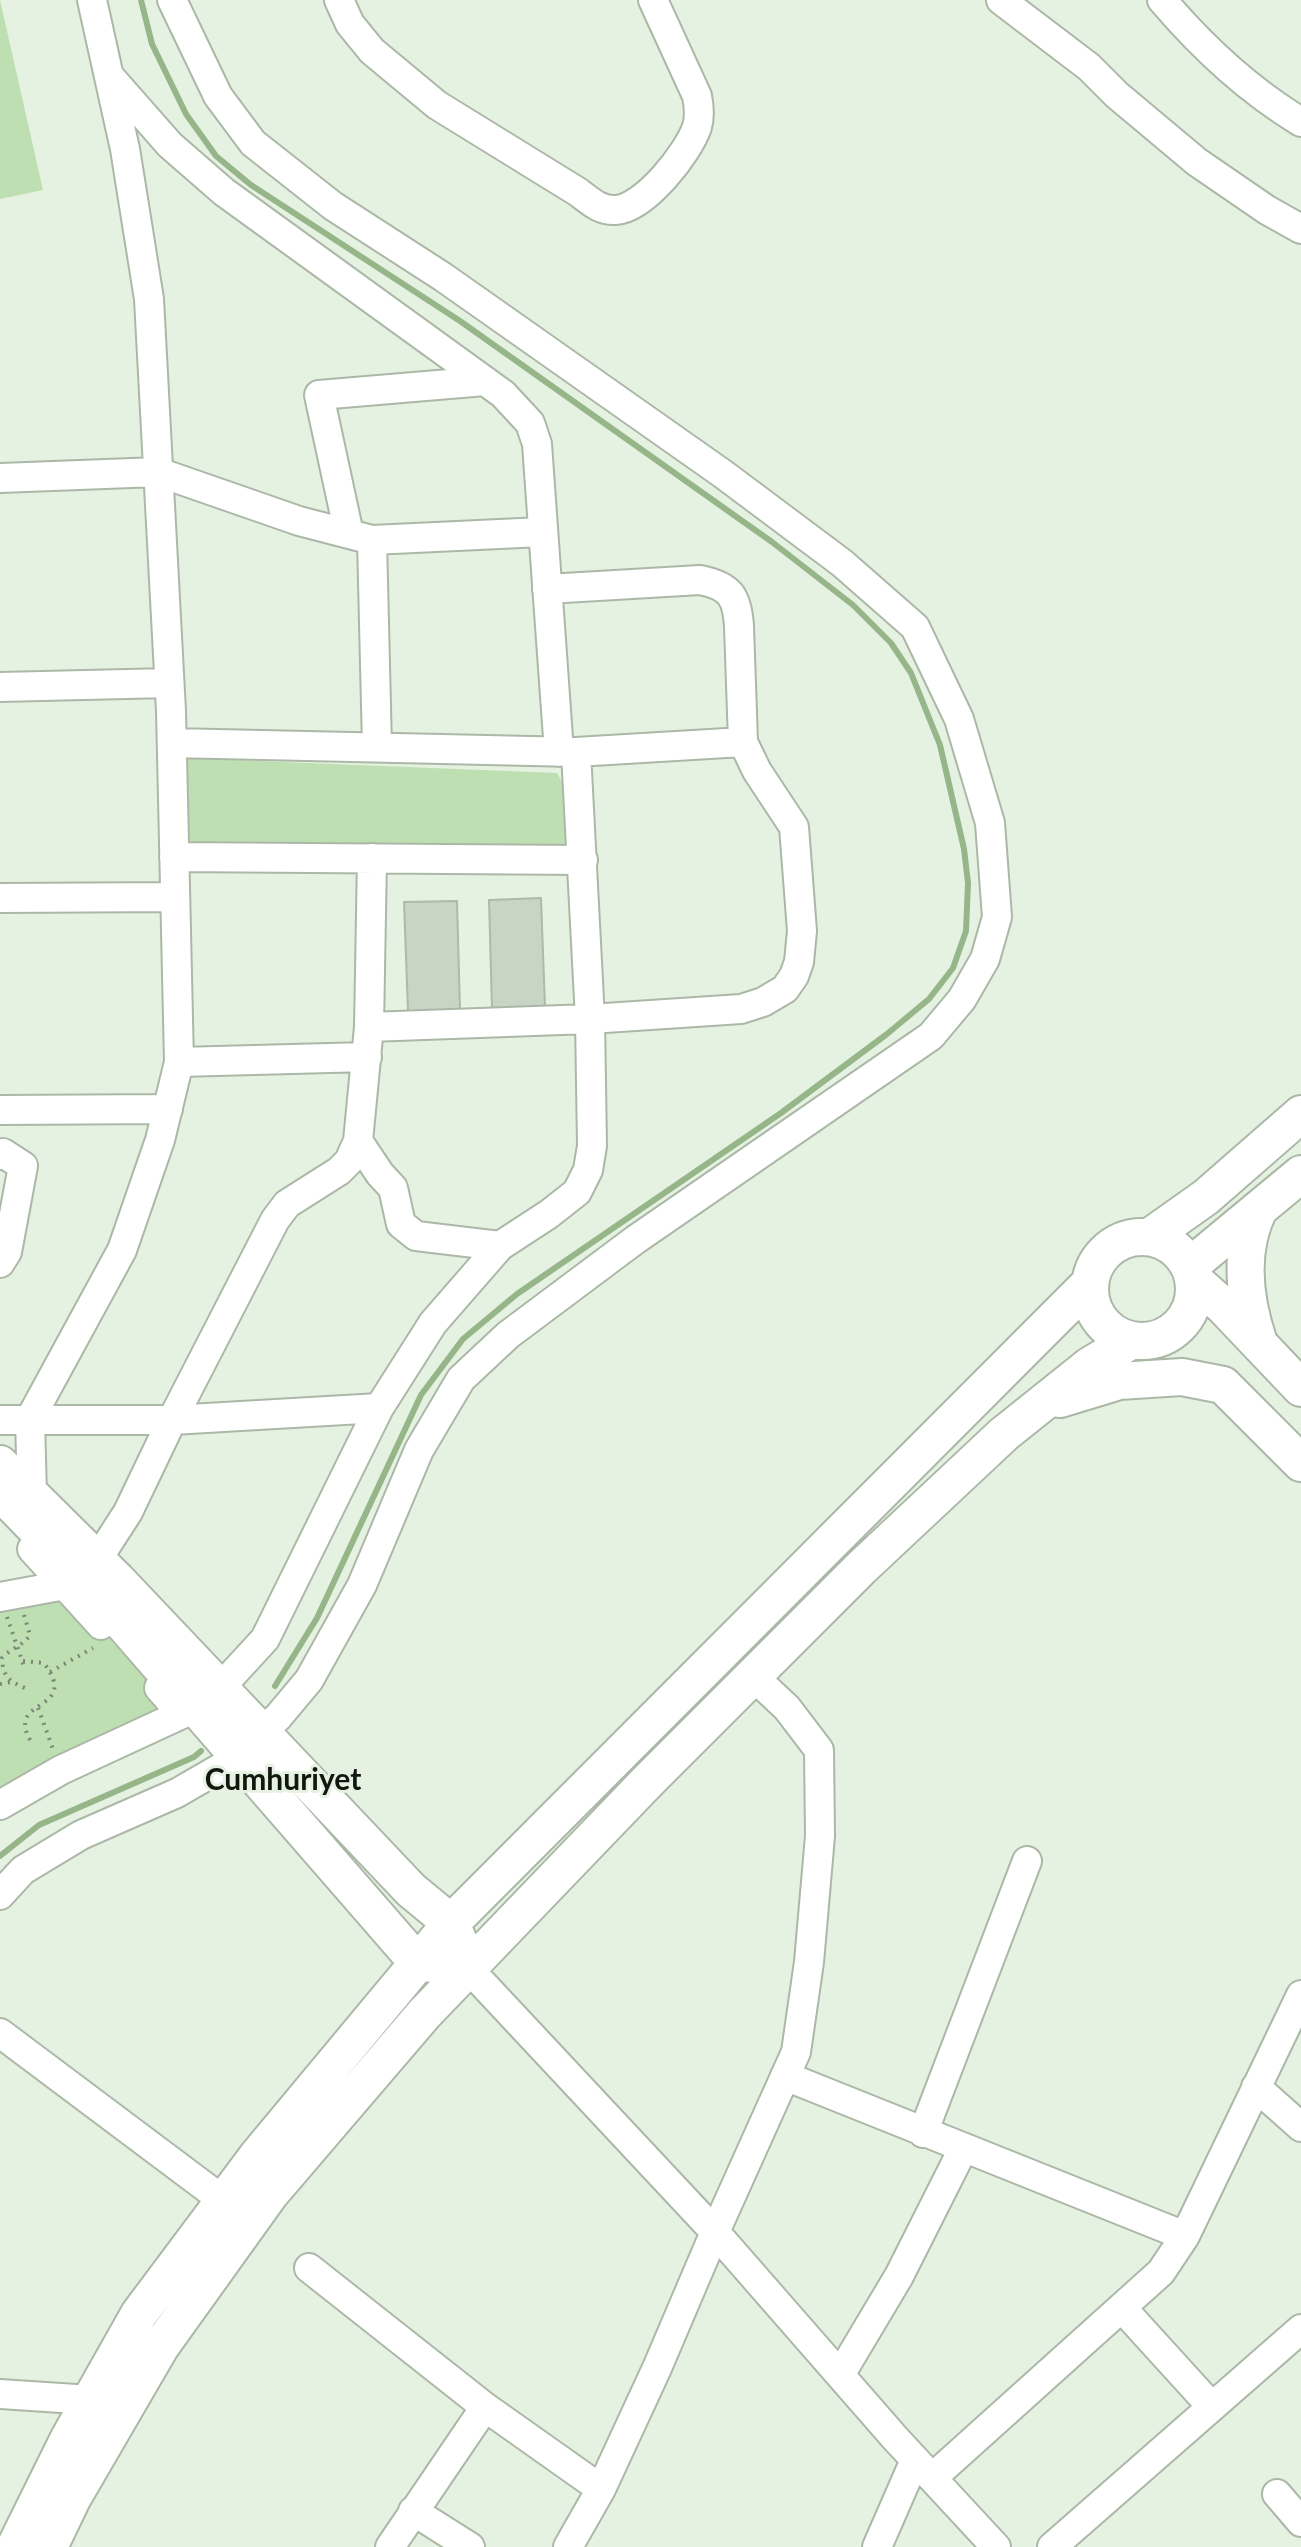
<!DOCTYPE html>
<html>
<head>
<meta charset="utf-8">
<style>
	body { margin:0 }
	canvas { display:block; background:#e6f2e1 }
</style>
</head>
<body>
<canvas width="1301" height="2547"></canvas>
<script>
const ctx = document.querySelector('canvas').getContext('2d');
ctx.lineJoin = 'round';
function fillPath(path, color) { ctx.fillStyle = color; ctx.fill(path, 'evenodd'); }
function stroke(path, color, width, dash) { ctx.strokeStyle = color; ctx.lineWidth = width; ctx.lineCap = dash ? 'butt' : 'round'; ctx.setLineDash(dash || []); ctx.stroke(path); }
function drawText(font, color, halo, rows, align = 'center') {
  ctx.font = font + ' Lato,sans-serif'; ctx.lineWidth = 6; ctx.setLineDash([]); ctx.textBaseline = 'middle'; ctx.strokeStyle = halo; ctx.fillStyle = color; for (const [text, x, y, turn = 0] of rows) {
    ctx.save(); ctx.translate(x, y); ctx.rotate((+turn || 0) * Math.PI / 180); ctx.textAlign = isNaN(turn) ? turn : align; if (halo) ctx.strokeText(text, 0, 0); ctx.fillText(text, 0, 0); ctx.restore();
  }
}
const green = new Path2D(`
	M0 0 43 190 0 199Z
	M184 758 557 773 564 785 569 842 564 851 201 845 188 840Z
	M63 1587 176 1713 0 1800V1597Z`);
const stream = new Path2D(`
	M141 0 152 44 186 114 216 156 251 185 460 321 772 542 853 605 891 643 911 673 940 745 964 849 968 883 966 931 953 968 929 999 887 1034 781 1113 517 1294 463 1339 421 1395 317 1618 275 1686
	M0 1856 39 1825 194 1757 201 1751`);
const building = new Path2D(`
	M541 898 545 1007 492 1009 489 900Z
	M457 901 460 1010 408 1011 404 902Z`);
const path = new Path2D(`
	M24 1615 30 1635C24 1645 10 1649 2 1658 3 1676 8 1681 25 1688
	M7 1617 25 1669
	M23 1661 44 1663C82 1714 2 1696 32 1743
	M50 1672 93 1648
	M0 1684 11 1682
	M38 1708 53 1749`);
const minor = new Path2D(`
	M339 0 350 24 372 51 437 105 578 192C590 201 600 211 616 210 645 208 688 153 697 127 700 117 699 106 697 96L653 0
	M1001 0 1089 67 1117 95 1197 162 1267 210 1301 229
	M1162 0C1202 47 1248 90 1301 122
	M111 78 170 145 224 192 503 394 530 423 537 444 559 752
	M0 478 158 472 299 521 372 540 542 532
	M349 534 319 395 485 381
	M372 540 377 747
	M0 687 169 683
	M172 743 576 752 743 742
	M174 857 583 860
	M0 898 175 897
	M369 1027 590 1019 741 1009 763 1002 785 989 794 976 799 962 802 931 794 827 757 771 743 742 739 626C737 596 730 586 700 580L547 589
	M179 1062 367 1057
	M0 1110 168 1109
	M358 1141 380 1174 393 1188 401 1224 416 1236 500 1246
	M0 1155 3 1153 23 1166 7 1252 0 1263
	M0 1420H172L379 1408
	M32 1496 30 1419 122 1250 160 1140 179 1062 171 711 149 299 125 149 92 0
	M32 1549 101 1625
	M97 1560 128 1512 172 1420 275 1220 287 1204 339 1171 349 1161 358 1141 369 1027 372 858
	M0 1597 65 1585
	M207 1702 265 1639 379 1408 433 1323 500 1246 549 1214 577 1192 588 1170 592 1146 590 1019 576 752
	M0 1805 61 1770 182 1714 159 1688
	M0 1895 23 1870 81 1835 177 1793 222 1767 278 1717 309 1680 362 1585 419 1450 461 1379 508 1335 635 1240 931 1036 962 999 985 959 997 917 990 823 959 719 915 627 842 563 723 474 443 277 333 206 253 143 218 96 172 0
	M468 1968 715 2232 895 2438 996 2547
	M0 2033 224 2201
	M785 2076 1185 2236
	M1256 2087 1301 2127
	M923 2133 1027 1861
	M309 2268 485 2407 601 2489
	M1122 2308 1212 2407
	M840 2375 899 2276 963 2149
	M0 2394 91 2400
	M932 2478 1161 2272 1185 2236 1301 1995
	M1277 2494 1301 2522
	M413 2511 470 2547
	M390 2547 485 2407
	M568 2547 601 2489 657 2368 715 2232 796 2052 809 1962 820 1836 819 1750 787 1708 753 1676
	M877 2547 915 2460
	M1052 2547 1301 2329`);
const major = new Path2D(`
	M1151 1236 1206 1197 1301 1114
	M1090 1289a52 52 0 1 1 104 0a52 52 0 1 1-104 0Z
	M1190 1266 1301 1174
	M1195 1281 1223 1306 1301 1388
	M1259 1343C1244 1299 1238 1252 1259 1209
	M1060 1399 1119 1381 1182 1377 1223 1385 1301 1463
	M0 1464 117 1580 411 1890 451 1923 460 1944
	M0 1492 78 1572 417 1962 439 1965
	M15 2547 69 2438 139 2314 258 2155 451 1923 1090 1283
	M49 2547 72 2499 161 2346 270 2194 424 2014 647 1782 861 1568 1004 1434 1089 1366 1132 1340`);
const districtNames = [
	["Cumhuriyet",283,1780]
];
fillPath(green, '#bedfb1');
stroke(stream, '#96b689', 6);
fillPath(building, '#c8d4c4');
stroke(building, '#aeb9a9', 2);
stroke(minor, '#acb8a7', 32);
stroke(major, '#acb8a7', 40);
stroke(path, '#7d8579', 4, [2, 6]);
stroke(minor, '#fff', 28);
stroke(major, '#fff', 36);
drawText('bold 30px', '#121610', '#e6f2e1', districtNames);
</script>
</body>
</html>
